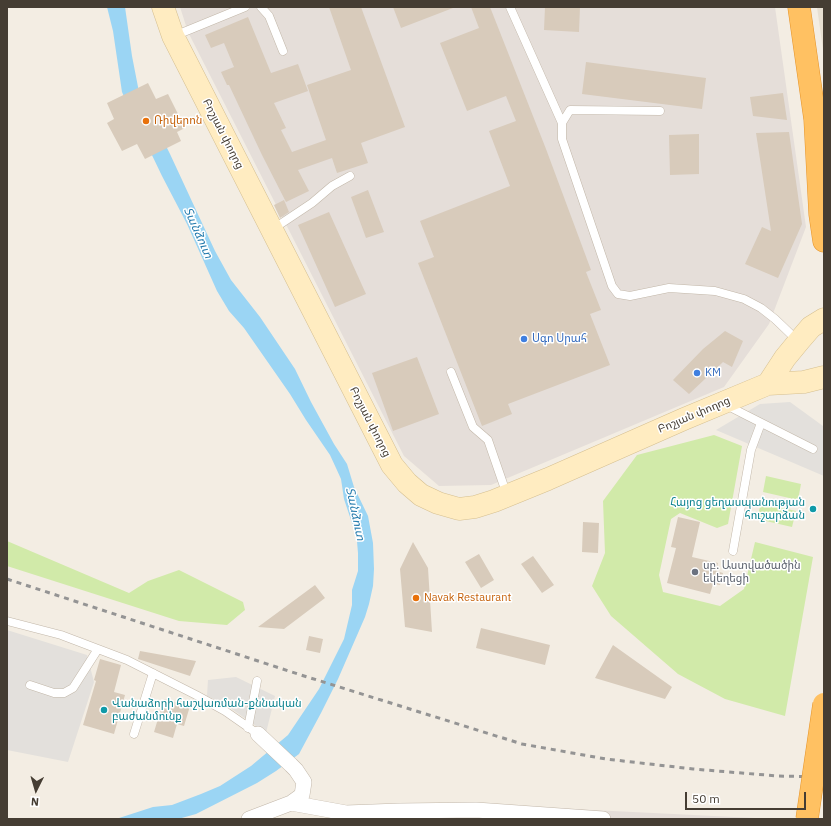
<!DOCTYPE html>
<html>
<head>
<meta charset="utf-8">
<style>
	body { margin:0 }
	#map { position:relative; width:831px; height:826px; overflow:hidden; background:#f3ede3; font-family:"IBM Plex Sans",sans-serif }
	canvas { display:block }
	.frame { position:absolute; inset:0; border:8px solid #453d33; pointer-events:none }
	.north { position:absolute; left:16px; top:770px; width:40px; height:40px; -webkit-text-stroke:3px #fff; paint-order:stroke; rotate:185deg; font-size:11px; font-weight:700; line-height:16px; text-align:center; color:#453d33 }
	.north::after { content:''; display:block; margin:auto; width:14px; height:18px; background:#453d33; clip-path:polygon(50% 0,100% 100%,50% 72%,0 100%) }
	.scale { position:absolute; left:685px; top:792px; width:121px; height:18px; box-sizing:border-box; border:2px solid #453d33; border-top:0; padding-left:5px; font-size:12px; line-height:14px; white-space:nowrap; color:#453d33; -webkit-text-stroke:3px #fff; paint-order:stroke }
</style>
</head>
<body>
<div id="map">
<canvas width="831" height="826"></canvas>
<div class="frame"></div>
<div class="north">N</div>
<div class="scale">50 m</div>
</div>
<script>
const ctx = document.querySelector('canvas').getContext('2d');
ctx.lineJoin = 'round';
function fillPath(path, color) { ctx.fillStyle = color; ctx.fill(path, 'evenodd'); }
function stroke(path, color, width, dash) { ctx.strokeStyle = color; ctx.lineWidth = width; ctx.lineCap = dash ? 'butt' : 'round'; ctx.setLineDash(dash || []); ctx.stroke(path); }
function drawText(font, color, halo, rows, align = 'center') {
  ctx.font = font + ' "IBM Plex Sans","Noto Sans Armenian",sans-serif'; ctx.lineWidth = 3; ctx.setLineDash([]); ctx.textBaseline = 'middle'; ctx.strokeStyle = halo; ctx.fillStyle = color; for (const [text, x, y, turn = 0] of rows) {
    ctx.save(); ctx.translate(x, y); ctx.rotate((+turn || 0) * Math.PI / 180); ctx.textAlign = isNaN(turn) ? turn : align; if (halo) ctx.strokeText(text, 0, 0); ctx.fillText(text, 0, 0); ctx.restore();
  }
}
const residential = new Path2D(`
	M817 7H824V57Z`);
const industrial = new Path2D(`
	M180 7H775L806 227 769 324 724 387 491 485 439 486 404 456 188 32Z
	M471 804 734 817 777 819H302L409 818Z`);
const green = new Path2D(`
	M714 435 742 446 728 524 717 528 680 513 671 519 659 575 663 592 720 606 744 589 755 542 813 557 785 716 725 699 678 674 611 616 592 586 605 553 603 501 637 455Z
	M766 476 801 484 798 500 763 492Z
	M761 503 796 511 792 527 757 519Z
	M7 541 129 593 148 581 179 570 243 602 245 610 227 625 179 621 7 566Z`);
const parking = new Path2D(`
	M790 402 823 426 824 476 716 430 760 404Z
	M7 630 87 655 94 682 68 762 7 750Z
	M236 677 275 696 266 733 226 705 207 696 208 680Z`);
const water = new Path2D(`
	M107 7H125L132 56 139 92 170 154 215 251 231 280 260 317 295 369 311 402 334 444 347 464 354 487 368 516 373 543 374 569 373 586 369 604 365 617 338 679 321 713 299 754 276 771 257 783 196 814 178 819H116L153 807 172 805 201 794 220 786 251 766 288 735 319 689 344 639 352 605V590L358 571V553L356 530 352 523 344 499 341 479 336 468 330 455 306 420 290 394 244 328 229 311 217 291 187 224 162 176 126 101 122 92 113 31Z`);
const building = new Path2D(`
	M329 7H361L405 127 361 143 368 163 337 173 332 158 298 170 309 191 286 202 262 155 229 85H227L221 72 234 67 224 43 211 48 205 35 248 17 271 73 298 64 308 91 274 103 286 128 281 130 292 152 326 140 307 85 351 70Z
	M393 7H452L453 8 401 28Z
	M471 7H490L546 149 591 270 586 272 601 310 590 314 610 365 508 404 512 414 482 426 418 263 434 257 420 221 510 186 489 131 516 121 506 96 467 111 440 43 479 28Z
	M545 7H580L579 32 544 30Z
	M586 62 706 78 702 109 582 94Z
	M148 83 156 99 168 94 185 128 177 132 181 141 145 159 137 144 122 151 107 123 114 119 107 103Z
	M783 93 787 120 753 116 750 97Z
	M789 132 802 224 778 278 745 264 762 227 771 231 756 133Z
	M699 134V174L670 175 669 135Z
	M368 190 384 232 366 238 351 197Z
	M284 200 289 212 280 218 274 205Z
	M329 212 366 294 335 307 298 225Z
	M725 331 743 341 732 367 723 362 689 394 673 380 703 349Z
	M417 357 439 414 393 431 372 373Z
	M678 517 700 522 692 557 718 563 716 571 723 573 720 585 713 584 710 594 667 583 676 548 671 547Z
	M583 522 599 523 598 553 582 552Z
	M413 542 428 568 432 632 405 627 400 569Z
	M479 554 494 580 481 588 465 562Z
	M533 556 554 585 542 593 521 564Z
	M315 585 325 598 284 629 258 627Z
	M481 628 550 645 545 665 476 648Z
	M309 636 323 639 320 653 306 650Z
	M613 645 672 687 665 699 595 678Z
	M140 651 196 661 190 676 138 659Z
	M100 659 121 665 114 692 125 695 114 734 83 725 96 681 94 680Z
	M164 699 190 706 184 726 177 724 173 738 154 732Z`);
const lane = new Path2D(`
	M261 7 269 16 283 51
	M510 7 562 123
	M174 36 245 7
	M660 111 570 110 562 123V139L612 286 618 294 630 296 669 288 715 291 744 299 761 308 775 319 798 341
	M273 229 312 203 332 186 350 176
	M451 372 473 427 488 440 507 495
	M726 405 813 449
	M733 551 751 450 761 423
	M7 621 61 635 127 660 196 695 225 711 258 734
	M30 685 54 693H64L73 688 98 649
	M248 728 257 681
	M134 734 153 673`);
const street = new Path2D(`
	M291 803 346 813 399 811 476 810 603 819
	M249 819 291 803 302 795 304 782 296 770 291 765 258 734`);
const secondary = new Path2D(`
	M163 7 173 36 392 465 407 483 421 495 438 503 459 509 475 507 494 501 548 479 684 419 768 384 804 382 824 377
	M768 384 785 358 799 341 811 327 824 319`);
const highway = new Path2D(`
	M799 7 815 119 820 214 824 241`);
const rail = new Path2D(`
	M7 579 301 675 522 744 606 759 693 769 778 776 824 777`);
const highwayBridge = new Path2D(`
	M807 819 824 704`);
const markers = [
	[146,121,4,"#e8710a"],
	[524,339,4,"#3f7fe0"],
	[697,373,4,"#3f7fe0"],
	[813,509,4,"#0f9aa8"],
	[695,572,4,"#6b7280"],
	[416,598,4,"#e8710a"],
	[104,710,4,"#0f9aa8"]
];
const foodNames = [
	["Ռիվերոն",154,121],
	["Navak Restaurant",424,598]
];
const streetNames = [
	["Բոշյան փողոց",223,134,63],
	["Բոշյան փողոց",694,415,-23],
	["Բոշյան փողոց",370,422,63]
];
const shopNames = [
	["Սգո Սրահ",532,339],
	["KM",705,373]
];
const cultureNames = [
	["Հայոց ցեղասպանության",805,503],
	["հուշարձան",805,516],
	["Վանաձորի հաշվառման-քննական",112,704,"left"],
	["բաժանմունք",112,717,"left"]
];
const worshipNames = [
	["սբ. Աստվածածին",703,566],
	["եկեղեցի",703,579]
];
const waterNames = [
	["Տանձուտ",198,233,66],
	["Տանձուտ",355,514,78]
];
fillPath(residential, '#e7dfd1');
fillPath(industrial, '#e5ded9');
fillPath(green, '#d1eaa9');
fillPath(parking, '#e3e0dc');
fillPath(water, '#9bd5f4');
fillPath(building, '#d8cbbb');
stroke(lane, '#c2b7a9', 9);
stroke(street, '#c2b7a9', 16);
stroke(secondary, '#d5bf90', 23);
stroke(highway, '#e6952b', 23);
stroke(lane, '#fff', 8);
stroke(street, '#fff', 15);
stroke(secondary, '#ffecc1', 22);
stroke(highway, '#ffc162', 22);
stroke(rail, '#949494', 3, [5, 5]);
stroke(highwayBridge, '#e6952b', 23, []);
stroke(highwayBridge, '#ffc162', 22);
for (const [x, y, r, color] of markers) { const dot = new Path2D(); dot.arc(x, y, r, 0, 2 * Math.PI); ctx.fillStyle = color; ctx.fill(dot); stroke(dot, '#fff', 1.5); }
drawText('11px', '#c56008', '#fff', foodNames, 'left');
drawText('11px', '#453d33', '#fff', streetNames);
drawText('11px', '#366cbe', '#fff', shopNames, 'left');
drawText('11px', '#0d838f', '#fff', cultureNames, 'right');
drawText('11px', '#5b616d', '#fff', worshipNames, 'left');
drawText('italic 12px', '#267cae', '#fff', waterNames);
</script>
</body>
</html>
